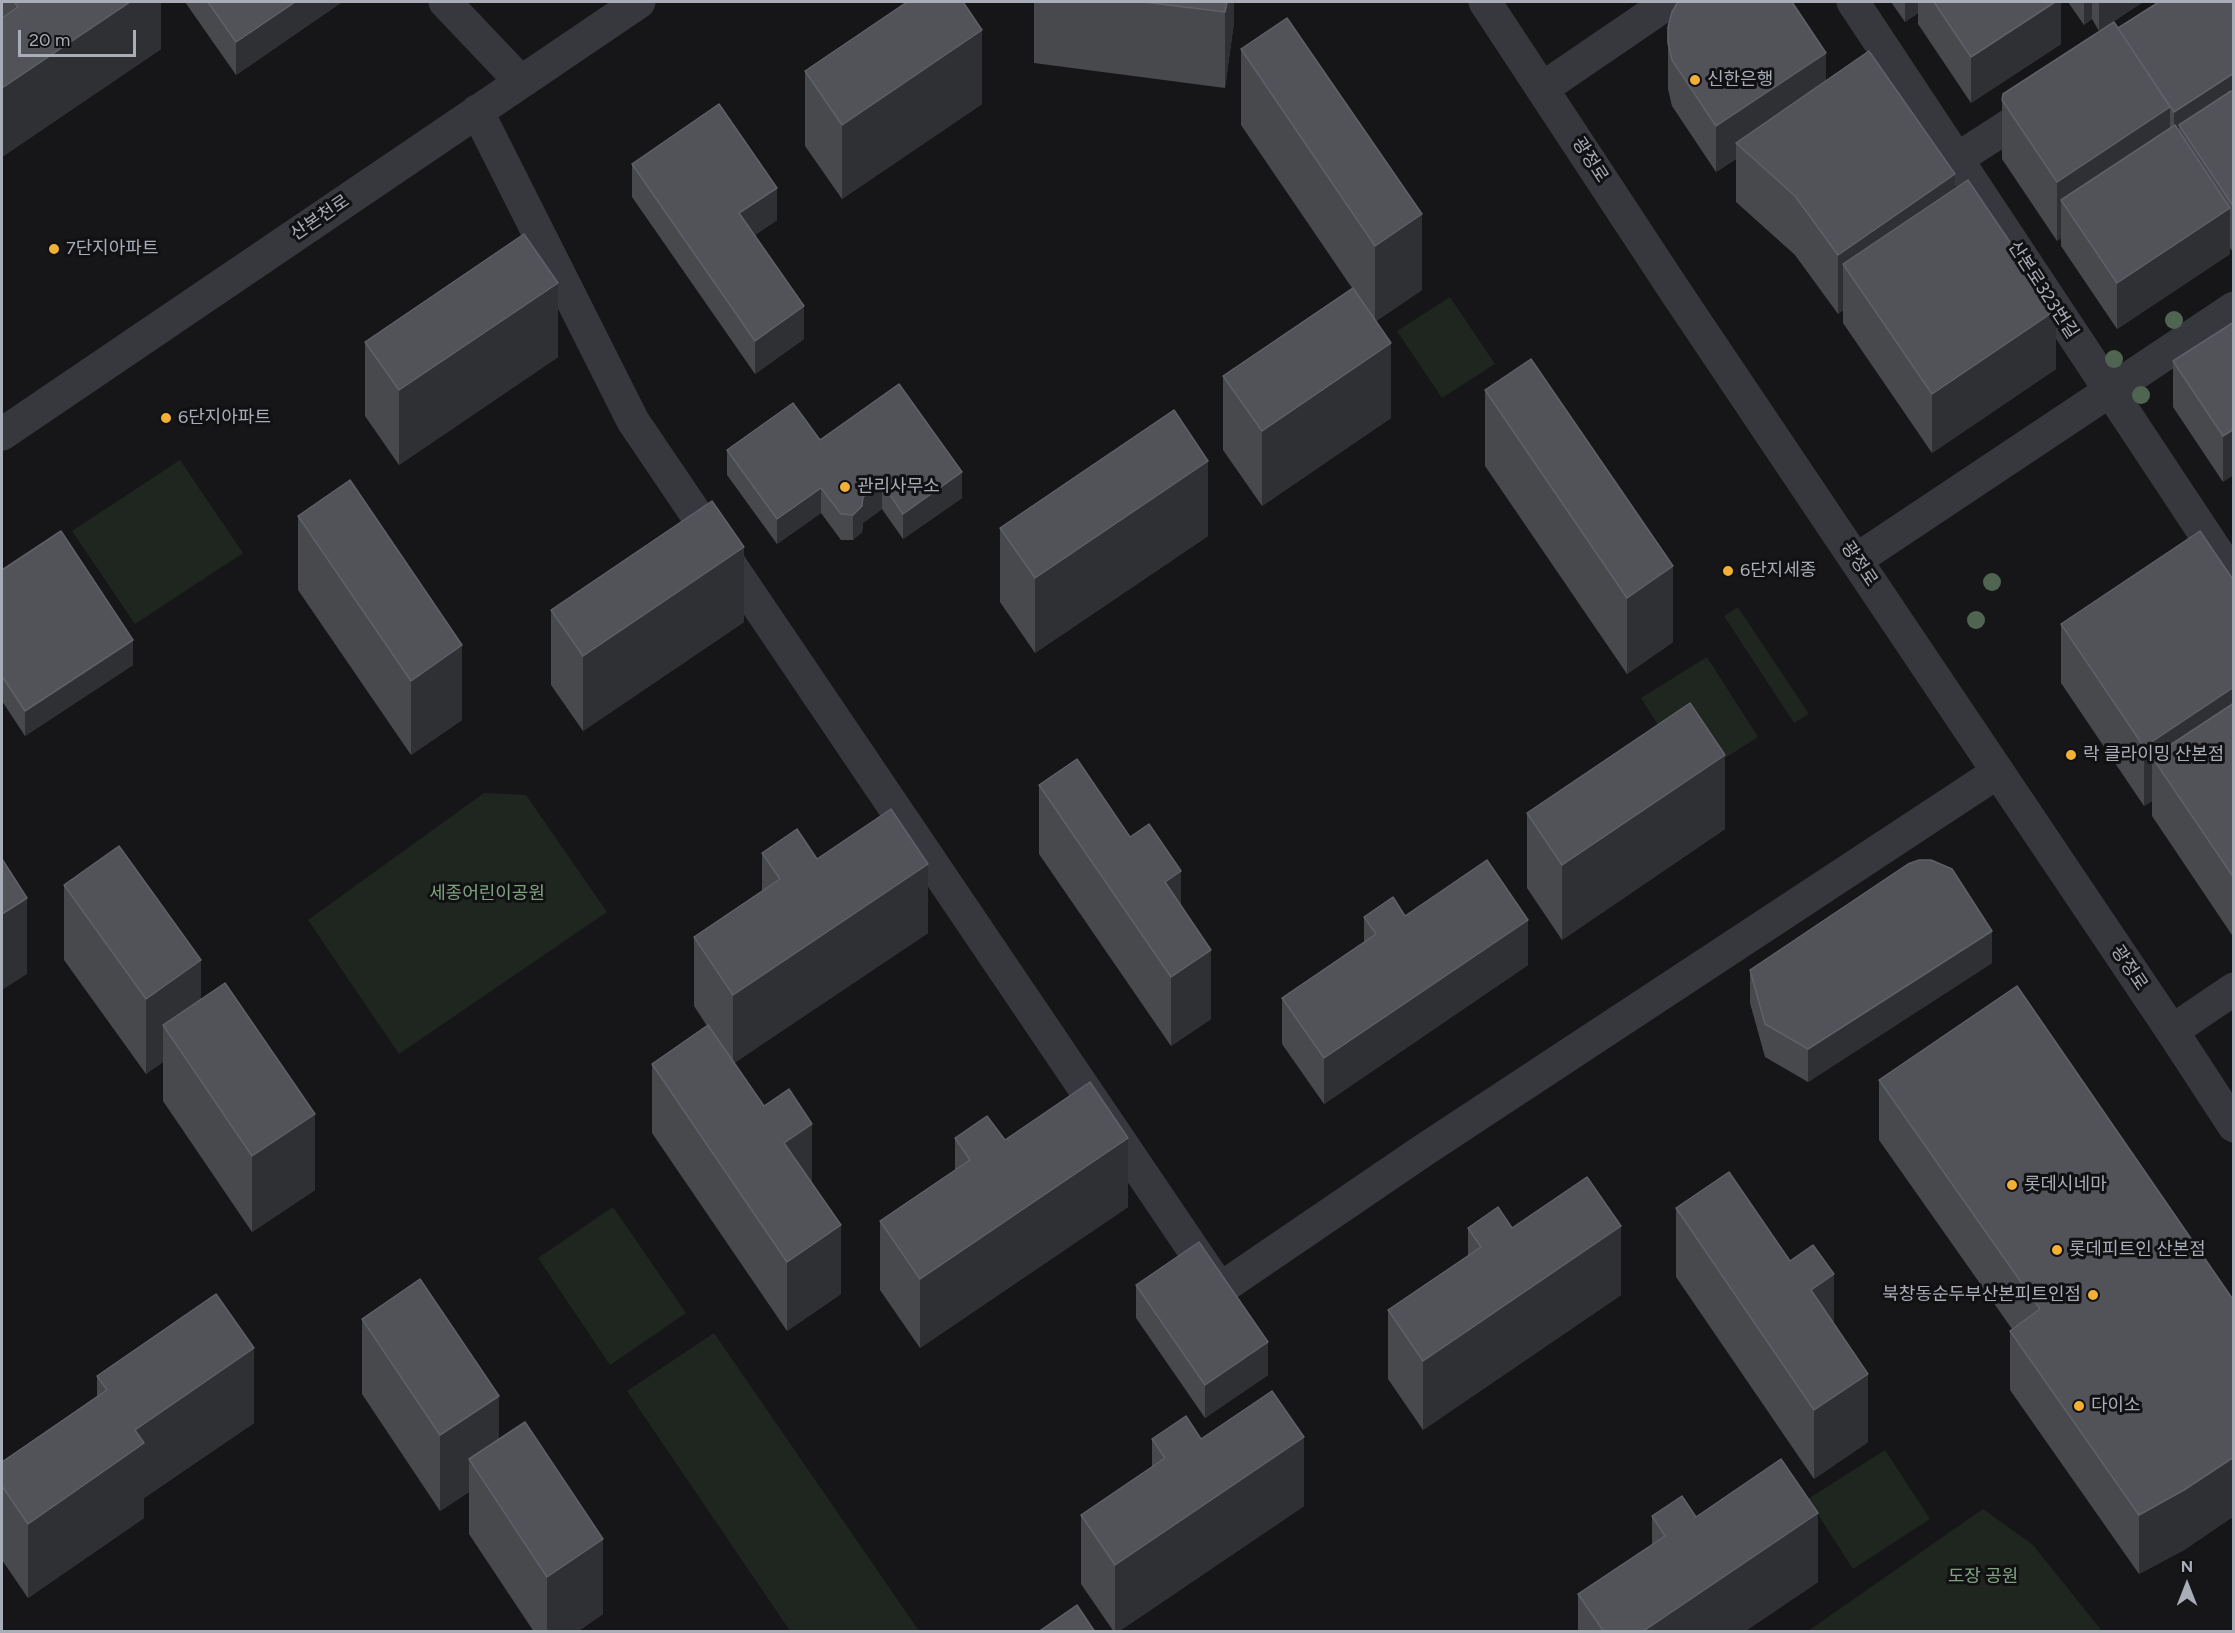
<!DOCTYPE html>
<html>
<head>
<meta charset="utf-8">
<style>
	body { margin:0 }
	#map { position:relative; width:2235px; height:1633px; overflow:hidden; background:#161618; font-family:Figtree,sans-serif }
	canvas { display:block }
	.frame { position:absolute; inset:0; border:3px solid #a8adb8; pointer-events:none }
	.north { position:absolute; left:2157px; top:1555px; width:60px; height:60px; -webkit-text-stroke:4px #111113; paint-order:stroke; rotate:0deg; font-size:16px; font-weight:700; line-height:24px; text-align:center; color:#a8adb8 }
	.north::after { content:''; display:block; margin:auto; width:21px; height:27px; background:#a8adb8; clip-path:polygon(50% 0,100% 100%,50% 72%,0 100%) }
	.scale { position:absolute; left:18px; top:30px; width:118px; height:27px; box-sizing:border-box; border:3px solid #a8adb8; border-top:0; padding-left:8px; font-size:18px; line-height:21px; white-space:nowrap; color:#a8adb8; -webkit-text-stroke:4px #111113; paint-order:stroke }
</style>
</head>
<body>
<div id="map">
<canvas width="2235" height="1633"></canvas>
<div class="frame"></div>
<div class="north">N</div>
<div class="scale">20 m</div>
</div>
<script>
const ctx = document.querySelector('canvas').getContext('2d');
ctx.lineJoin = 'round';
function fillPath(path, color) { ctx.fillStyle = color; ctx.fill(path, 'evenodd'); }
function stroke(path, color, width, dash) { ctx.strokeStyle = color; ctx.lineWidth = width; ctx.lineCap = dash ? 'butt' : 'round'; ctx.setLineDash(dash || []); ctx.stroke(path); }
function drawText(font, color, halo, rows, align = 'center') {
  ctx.font = font + ' Figtree,"Noto Sans KR",sans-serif'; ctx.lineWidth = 6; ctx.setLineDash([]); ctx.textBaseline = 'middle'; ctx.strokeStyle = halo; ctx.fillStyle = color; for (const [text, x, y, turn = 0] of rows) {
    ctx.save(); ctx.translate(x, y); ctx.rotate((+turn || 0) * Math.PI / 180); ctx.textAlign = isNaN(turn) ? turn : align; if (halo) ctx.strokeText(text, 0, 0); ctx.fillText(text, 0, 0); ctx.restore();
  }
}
const green = new Path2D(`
	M1450 297 1495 364 1442 398 1397 331Z
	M180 460 243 553 135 624 72 531Z
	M1738 607 1809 714 1794 723 1724 616Z
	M1707 657 1758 737 1692 779 1641 698Z
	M484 793 526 795 607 912 399 1054 308 920Z
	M613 1207 686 1313 610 1365 538 1258Z
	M714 1333 919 1631H790L627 1391Z
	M1885 1450 1930 1519 1853 1569 1808 1499Z
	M1983 1509 2033 1545 2102 1631H1808Z`);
const minor = new Path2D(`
	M445 2 521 82
	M1485 2 1675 291 2172 1031 2234 1126
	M1853 2 2234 578
	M1543 88 1669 2
	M477 111 633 421 1220 1289 1424 1150 1998 772
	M1957 159 2039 106
	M2 434 639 2
	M1856 560 2234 308
	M2172 1031 2234 989`);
const trees = [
	[2174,320],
	[2114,359],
	[2141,395],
	[1992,582],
	[1976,620]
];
const wall = new Path2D(`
	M2 2H161V49L2 157Z
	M185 2H342L236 75Z
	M1034 2H1234V22L1225 88 1034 63Z
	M1891 2H2061V44L1971 103 1918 24V13L1905 22Z
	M2068 2H2143L2099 31 2092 19 2084 25Z
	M2234 2 2233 252 2230 248V254L2117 329 2061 246V238L2057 241 2002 159V100L2118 28Z
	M1668 27 1826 80 1955 188 2056 369 1932 453 1843 323V310L1838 314 1795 255 1736 202V159L1716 172 1672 106 1668 89Z
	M1241 49 1422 290 1376 321 1391 418 1262 506 1223 450V376L1352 288 1241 125Z
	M805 71 982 104 842 199 805 146Z
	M632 164 777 220 755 235 804 339 755 374 632 197Z
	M2234 322 2223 482 2173 407V361Z
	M365 342 558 357 399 465 365 416Z
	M1485 390 1673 642 1627 674 1485 466Z
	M820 440 962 498 903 539 882 509 863 523 862 532 853 540H841L821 513 777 544 727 475V450Z
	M298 516 462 720 411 755 298 590Z
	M1000 528 1208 536 1035 653 1000 602Z
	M2 570 133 665 25 736 2 701Z
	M2234 581V938L2152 816V801L2144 806 2061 683V624Z
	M551 610 744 622 583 731 551 685Z
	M1039 785 1130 837 1181 906 1211 1019 1171 1046 1039 854Z
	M1527 813 1725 829 1562 940 1527 888Z
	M762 853 817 859 928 933 734 1063 812 1183 841 1294 787 1331 652 1133V1064L707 1026 694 1006V937L762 891Z
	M64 885 201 999 315 1190 252 1232 163 1101V1062L146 1074 64 960Z
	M1405 916 1528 965 1324 1104 1282 1044V998L1364 942V917Z
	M1992 963 1808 1082 1765 1057 1750 1003V970Z
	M1879 1080 2234 1301V1516L2184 1550 2139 1574 2010 1390V1331L2012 1329 1879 1140Z
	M955 1138 1005 1140 1128 1207 920 1348 880 1290V1221L955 1170Z
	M1676 1208 1834 1323 1868 1442 1814 1479 1676 1277Z
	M1468 1228 1621 1295 1423 1430 1388 1379V1310L1468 1256Z
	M1136 1285 1268 1375 1205 1418 1136 1318Z
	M362 1319 499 1439 603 1614 577 1632H534L469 1534V1492L440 1511 362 1394Z
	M97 1376 254 1423 144 1498V1518L28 1598 2 1560V1462L97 1396Z
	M1152 1439H1201L1304 1506 1118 1632H1114L1081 1584V1515L1152 1467Z
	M1652 1516 1696 1517 1818 1582 1744 1632H1578V1594L1652 1545Z`);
const shadedWall = new Path2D(`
	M130 2H161V49L2 157V88Z
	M295 2H342L236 75V42Z
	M1227 2H1234V22L1225 88V12Z
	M1905 2H1918V13L1905 22Z
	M2055 2H2061V44L1971 103V57Z
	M2084 2H2092V19L2084 25Z
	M2099 2H2143L2099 31Z
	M982 30V104L842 199V125Z
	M1826 53V99L1736 143V159L1716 172V126Z
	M2234 73V118L2179 125V155L2174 158V112Z
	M2170 107V167L2061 200V238L2057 241V182Z
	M1955 174V233L1843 264V310L1838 314V255Z
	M777 188V220L739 246V213Z
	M2233 206H2234L2233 252Z
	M2230 208V254L2117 329V283Z
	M1422 214V290L1375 322V246Z
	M558 283V357L399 465V390Z
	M804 306V339L755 374V341Z
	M2056 310V369L1932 453V394Z
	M1391 343V418L1262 506V431Z
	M2234 429V475L2223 482V436Z
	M1208 461V536L1035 653V578Z
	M962 472V498L903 539V514Z
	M882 483V509L863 523 862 532 853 540V515L863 497Z
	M821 488V513L777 544V519Z
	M744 547V622L583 731V656Z
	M1673 566V642L1627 674V598Z
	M133 640V665L25 736V711Z
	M462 645V720L411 755V681Z
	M2234 687V747L2152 757V801L2144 806V747Z
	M1725 755V829L1562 940V865Z
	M928 864V933L733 1064V995Z
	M1181 871V940L1165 882Z
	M27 898V974L2 990V914Z
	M1528 920V965L1324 1104V1058Z
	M1992 931V963L1808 1082V1049Z
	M1211 950V1019L1171 1046V977Z
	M201 960V1034L163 1025V1062L146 1074V999Z
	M315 1114V1190L252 1232V1156Z
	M812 1124V1193L784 1143Z
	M1128 1138V1207L920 1348V1279Z
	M841 1225V1294L787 1331V1262Z
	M1621 1226V1295L1423 1430V1361Z
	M1834 1274V1343L1811 1290Z
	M1268 1342V1375L1205 1418V1385Z
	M254 1348V1423L144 1498V1518L28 1598V1524L135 1430Z
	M1868 1374V1442L1814 1479V1410Z
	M499 1396V1472L469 1459V1492L440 1511V1435Z
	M1304 1437V1506L1118 1632H1115V1565Z
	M2234 1457V1516L2184 1550 2139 1574V1515Z
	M1818 1513V1582L1744 1632H1642Z
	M603 1539V1614L577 1632H547V1577Z`);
const building = new Path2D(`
	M14 2H130L2 88V18L18 7Z
	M208 2H295L236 42Z
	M907 2H963L982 30 842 125 805 71Z
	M1144 2H1227L1225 12Z
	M1678 2H1792L1826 53 1716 126 1672 60 1668 43V27L1672 12Z
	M1934 2H2055L1971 57Z
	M2159 2H2234V73L2174 112 2118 28Z
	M1287 18 1422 214 1375 246 1241 49Z
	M2114 22 2170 107 2057 182 2002 100 2003 94Z
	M1869 51 1955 174 1838 255 1795 196 1736 143Z
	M2231 91 2234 93 2233 206 2179 125Z
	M719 104 777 188 739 213 804 306 755 341 632 164Z
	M2175 125 2230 208 2117 283 2061 200Z
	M1968 180 2056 310 1932 394 1843 264Z
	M524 234 558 283 399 390 365 342Z
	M1353 288 1391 343 1262 431 1223 376Z
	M2234 322V429L2223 436 2173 361Z
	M1531 359 1673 566 1627 598 1485 390Z
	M899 384 962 472 903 514 882 483 863 497 862 506 853 515 841 514 821 488 777 519 727 450 793 403 820 440Z
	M1174 410 1208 461 1035 578 1000 528Z
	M350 480 462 645 411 681 298 516Z
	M712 501 744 547 583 656 551 610Z
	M61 531 133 640 25 711 2 676V570Z
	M2200 531 2234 581V687L2144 747 2061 624Z
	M1690 703 1725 755 1562 865 1527 813Z
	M2234 703V878L2152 757Z
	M1077 759 1130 837 1149 824 1181 871 1165 882 1211 950 1171 977 1039 785Z
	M891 809 928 864 733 995 694 937 780 879 762 853 797 829 817 859Z
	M119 846 201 960 146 999 64 885Z
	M2 859 27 898 2 914Z
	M1487 860 1528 920 1324 1058 1282 998 1376 934 1364 917 1393 897 1405 916Z
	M1919 860H1931L1952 869 1992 931 1808 1049 1765 1024 1750 970 1908 864Z
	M225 983 315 1114 252 1156 163 1025Z
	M2017 986 2234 1301V1457L2184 1490 2139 1515 2010 1331 2040 1309 1879 1080Z
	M708 1025 764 1106 789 1089 812 1124 784 1143 841 1225 787 1262 652 1064Z
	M1090 1082 1128 1138 920 1279 880 1221 970 1160 955 1138 987 1116 1005 1140Z
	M1729 1172 1790 1261 1813 1245 1834 1274 1811 1290 1868 1374 1814 1410 1676 1208Z
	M1587 1177 1621 1226 1423 1361 1388 1310 1481 1247 1468 1228 1498 1207 1512 1228Z
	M1199 1242 1268 1342 1205 1385 1136 1285Z
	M420 1279 499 1396 440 1435 362 1319Z
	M216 1294 254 1348 135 1430 144 1443 28 1524 2 1486V1462L107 1390 97 1376Z
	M1272 1391 1304 1437 1115 1565 1081 1515 1165 1458 1152 1439 1186 1416 1201 1439Z
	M525 1422 603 1539 547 1577 469 1459Z
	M1781 1459 1818 1513 1642 1632H1604L1578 1594 1665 1536 1652 1516 1682 1496 1696 1517Z
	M1077 1605 1095 1632H1038Z`);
const markers = [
	[1695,80,6,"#f2b134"],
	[54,249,6,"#f2b134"],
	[166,418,6,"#f2b134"],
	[845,487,6,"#f2b134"],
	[1728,571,6,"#f2b134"],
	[2071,755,6,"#f2b134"],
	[2012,1185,6,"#f2b134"],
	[2057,1250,6,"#f2b134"],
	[2093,1295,6,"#f2b134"],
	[2079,1406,6,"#f2b134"]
];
const poiNames = [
	["신한은행",1707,80],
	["7단지아파트",66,249],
	["6단지아파트",178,418],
	["관리사무소",857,487],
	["6단지세종",1740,571],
	["락 클라이밍 산본점",2083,755],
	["롯데시네마",2024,1185],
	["롯데피트인 산본점",2069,1250],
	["북창동순두부산본피트인점",2081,1295,"right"],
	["다이소",2091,1406]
];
const streetNames = [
	["광정로",1590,160,57],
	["산본천로",320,218,-34],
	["산본로323번길",2043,290,57],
	["광정로",1859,564,56],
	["광정로",2129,968,56]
];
const parkNames = [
	["세종어린이공원",487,894],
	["도장 공원",1983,1577]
];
fillPath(green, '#1e261f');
stroke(minor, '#37383d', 33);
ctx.fillStyle = '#506452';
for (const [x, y] of trees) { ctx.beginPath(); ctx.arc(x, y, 9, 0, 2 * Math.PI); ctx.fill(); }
fillPath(wall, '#47494d');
fillPath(shadedWall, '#2f3033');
fillPath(building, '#525359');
stroke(building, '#5f6168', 1.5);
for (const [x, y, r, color] of markers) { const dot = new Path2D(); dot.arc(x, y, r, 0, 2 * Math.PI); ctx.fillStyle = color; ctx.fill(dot); stroke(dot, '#111113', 2); }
drawText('18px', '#a8adb8', '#111113', poiNames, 'left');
drawText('18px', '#a8adb8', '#111113', streetNames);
drawText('18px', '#7fa381', '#111113', parkNames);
</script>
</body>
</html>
